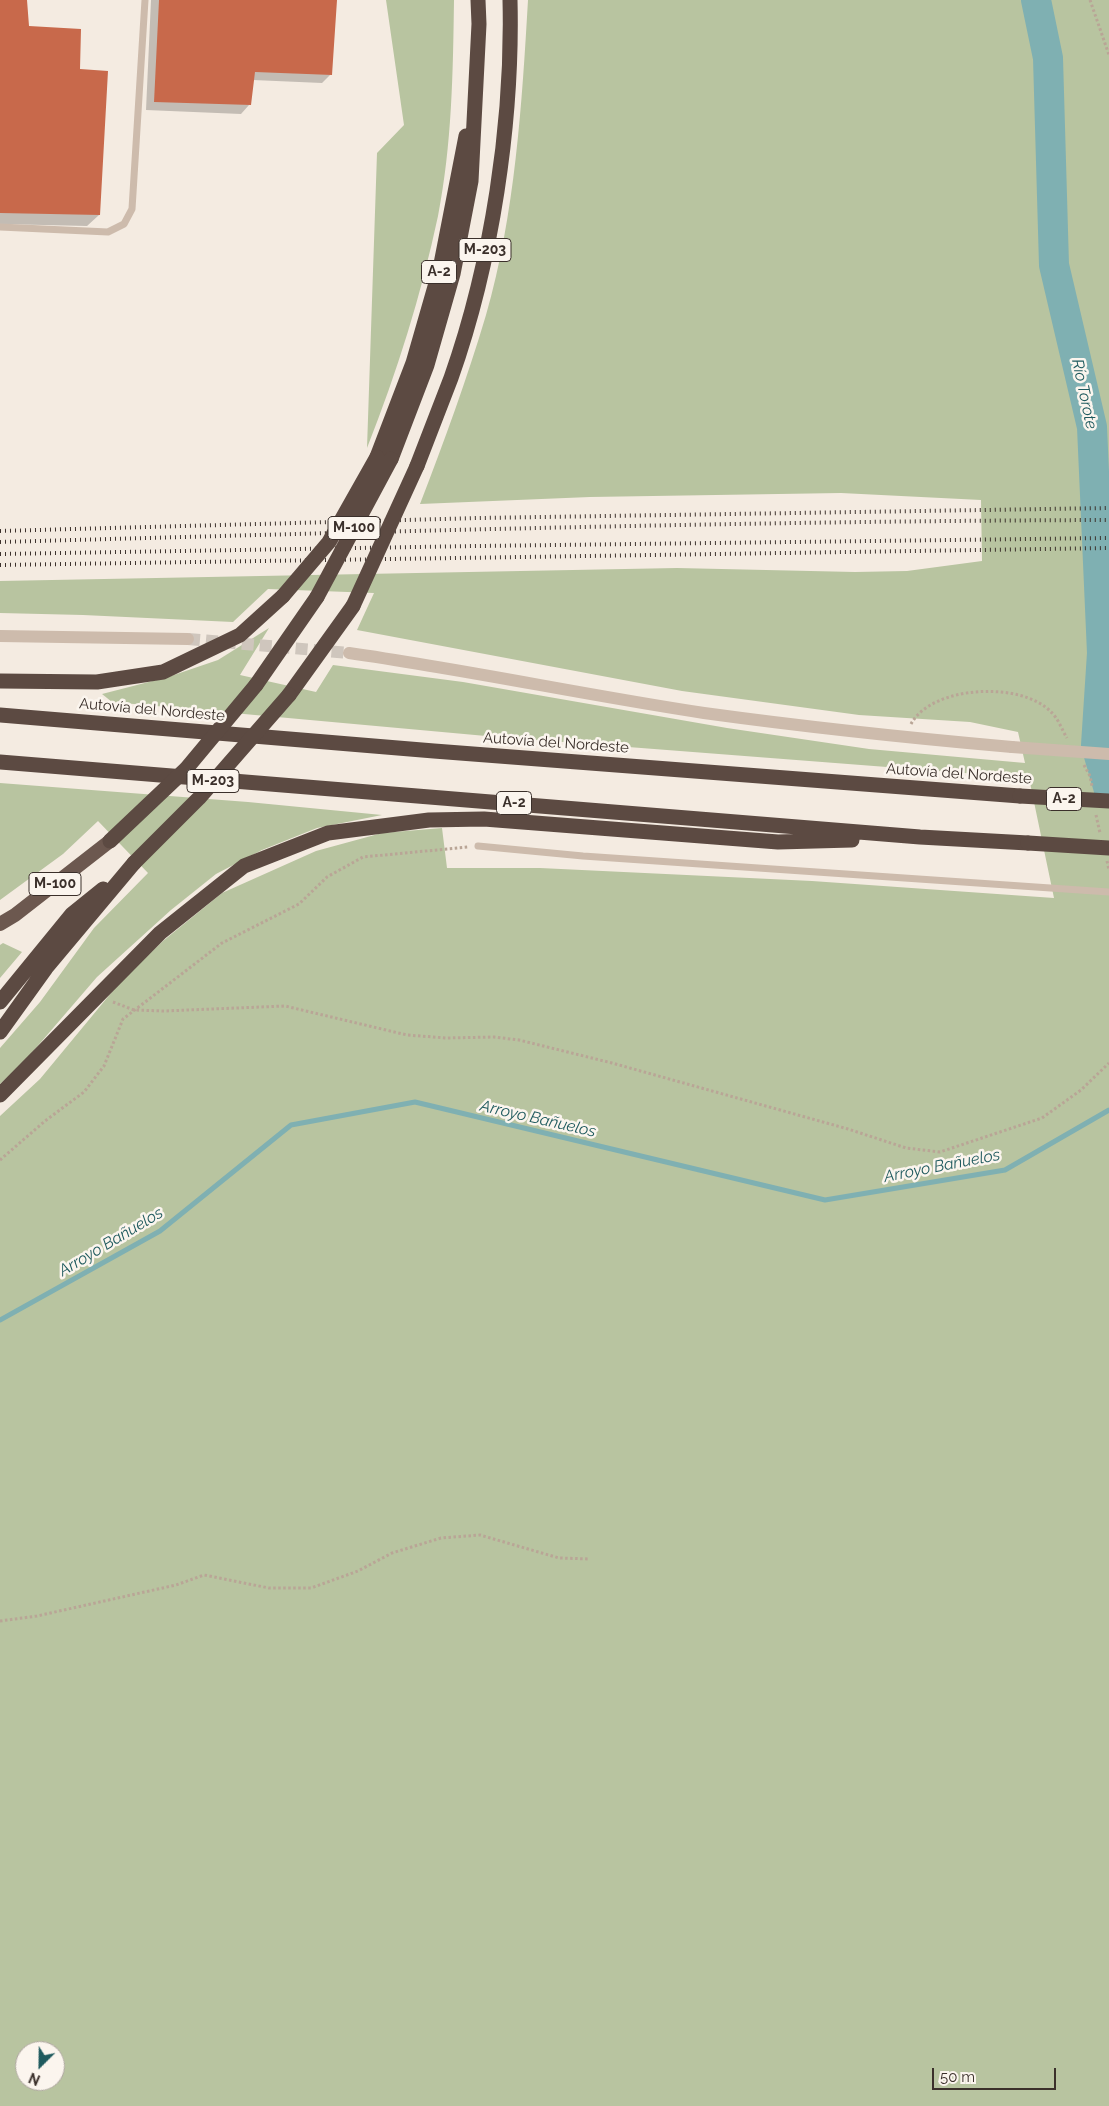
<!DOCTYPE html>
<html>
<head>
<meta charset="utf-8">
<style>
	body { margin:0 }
	#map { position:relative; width:1109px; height:2106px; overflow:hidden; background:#f4ebe1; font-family:Raleway,sans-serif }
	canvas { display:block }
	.north { position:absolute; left:15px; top:2041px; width:50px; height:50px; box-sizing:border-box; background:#fbf5ee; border:1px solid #aea6a0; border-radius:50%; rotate:203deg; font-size:14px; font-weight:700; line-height:20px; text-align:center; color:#3b302b }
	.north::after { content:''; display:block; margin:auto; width:18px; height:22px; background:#1f5a5e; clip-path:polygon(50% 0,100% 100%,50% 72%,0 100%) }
	.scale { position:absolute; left:932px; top:2068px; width:124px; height:22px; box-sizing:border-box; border:2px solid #3b302b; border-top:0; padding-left:6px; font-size:15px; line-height:18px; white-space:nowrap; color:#3b302b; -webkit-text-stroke:4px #fbf5ee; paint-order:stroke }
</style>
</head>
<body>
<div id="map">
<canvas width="1109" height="2106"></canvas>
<div class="north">N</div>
<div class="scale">50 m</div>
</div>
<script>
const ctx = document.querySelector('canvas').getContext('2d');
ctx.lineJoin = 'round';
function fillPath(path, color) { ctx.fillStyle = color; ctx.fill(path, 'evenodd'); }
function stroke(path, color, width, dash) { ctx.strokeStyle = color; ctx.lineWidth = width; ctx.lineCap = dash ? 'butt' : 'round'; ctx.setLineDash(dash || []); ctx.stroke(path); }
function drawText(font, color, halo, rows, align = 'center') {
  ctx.font = font + ' Raleway,sans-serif'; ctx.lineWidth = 5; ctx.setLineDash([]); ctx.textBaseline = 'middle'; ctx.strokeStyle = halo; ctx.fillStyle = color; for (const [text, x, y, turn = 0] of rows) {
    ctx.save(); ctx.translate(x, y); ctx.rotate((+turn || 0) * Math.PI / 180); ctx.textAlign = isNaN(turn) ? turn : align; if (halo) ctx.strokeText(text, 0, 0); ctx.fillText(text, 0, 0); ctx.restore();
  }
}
const green = new Path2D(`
	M386 0H454C453 72 452 145 438 216 421 296 397 372 367 448L377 153 404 125Z
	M528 0H1109V2106H0V1116L40 1079 121 981 163 941 222 893 316 851 382 833 442 828 447 868H540L812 881 1054 898 1029 778 486 736 112 702 102 694 168 677 218 660 269 628 240 675 316 692 333 665 463 682 727 728 869 749 1025 763 1018 732 970 722 859 715 682 691 357 630 374 593 268 589 233 622 83 615 0 613V581L677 568 855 572 907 571 982 561 981 500 841 493 590 497 420 504C444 442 467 379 486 315 515 215 522 104 528 0ZM25 2051H55V2081H25Z
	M0 783 248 802 382 815 317 828 262 850 216 874 171 910 97 977 23 1063 0 1084V1048L40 1002 94 928 148 873 98 821 63 854 0 900Z
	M3 943 22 952 0 978V945Z`);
const shadow = new Path2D(`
	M0 0H25L28 28 78 70 99 215 87 226 0 224Z
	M151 0H336L331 74 322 83 253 80 249 105 241 114 146 110Z`);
const stream = new Path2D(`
	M0 1320 160 1231 291 1125 415 1102 825 1200 1005 1170 1109 1110`);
const river = new Path2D(`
	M1036 0 1048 58 1054 265 1092 427 1102 653 1096 745 1109 790`);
const building = new Path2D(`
	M0 0H27L29 26 81 29 80 69 108 71 100 215 0 213Z
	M159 0H337L332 75 255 72 251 105 154 102Z`);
const tertiaryTunnel = new Path2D(`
	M188 639 349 653`);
const path = new Path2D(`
	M1090 0 1109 55
	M911 724C932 685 1022 681 1051 712 1058 718 1062 730 1067 738
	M1084 765 1090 776 1092 786
	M1096 815 1100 833
	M1107 861 1109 870
	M113 1002 134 1010 164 1011 285 1006 407 1035 446 1038 494 1037 519 1040 612 1063 848 1129 906 1148 940 1152 1042 1118 1081 1090 1109 1063
	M0 1160 45 1121 84 1092 104 1066 123 1019 222 943 299 904 327 877 363 857 468 847
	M0 1621 37 1616 176 1585 204 1575 269 1588H311L358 1571 392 1553 441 1538 480 1535 559 1558 590 1559`);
const service = new Path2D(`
	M0 227 108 232 124 224 132 209 145 0
	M478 846 583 856 1109 892`);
const tertiary = new Path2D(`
	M0 636 188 639
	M349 653C468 670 585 695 704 713 806 727 909 738 1012 747`);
const trunk = new Path2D(`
	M0 924 15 915 110 841`);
const motorway = new Path2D(`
	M377 457 413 363 440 269 466 136
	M391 459 427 365 453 274 471 181 479 24 478 0
	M417 466C428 437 440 407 451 378 492 262 513 122 510 0
	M0 681 97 682 163 672 240 635 283 596
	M256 685 317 597
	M289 695 353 606
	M0 715 434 751 1020 796
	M0 762 920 837 1028 843
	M0 1002 72 914 103 889
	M0 1032 46 968 134 863
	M0 1095 160 933 244 866 328 833 429 820 484 819 778 842 852 840`);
const rail = new Path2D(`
	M0 531 479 518 1109 508
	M0 542C370 532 739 521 1109 520
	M0 554 477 546 1109 538
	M0 565 1109 548`);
const tertiaryBridge = new Path2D(`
	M1012 747 1109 754`);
const motorwayBridge = new Path2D(`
	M283 596 329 542 377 457
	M317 597 391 459
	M353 606 417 466
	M1020 796 1109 801
	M110 841 186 769 256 685
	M1028 843 1109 848
	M134 863 199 798 289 695`);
const shields = [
	[485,250,52],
	[439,272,35],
	[354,528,52],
	[213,781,52],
	[1064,799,35],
	[514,803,35],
	[55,884,52]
];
const shieldNames = [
	["M-203",485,250],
	["A-2",439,272],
	["M-100",354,528],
	["M-203",213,781],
	["A-2",1064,799],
	["A-2",514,803],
	["M-100",55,884]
];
const streetNames = [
	["Autovía del Nordeste",152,710,5],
	["Autovía del Nordeste",556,743,4],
	["Autovía del Nordeste",959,774,4]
];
const waterNames = [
	["Río Torote",1084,394,78],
	["Arroyo Bañuelos",538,1119,13],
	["Arroyo Bañuelos",942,1166,-11],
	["Arroyo Bañuelos",111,1242,-31]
];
fillPath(green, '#b8c4a0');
fillPath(shadow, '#0003');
stroke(stream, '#7fb0b2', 5);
stroke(river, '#7fb0b2', 30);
fillPath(building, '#c8694b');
stroke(tertiaryTunnel, '#cfc6bd', 12, [12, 6]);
stroke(path, '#b9a596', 3, [2.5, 2.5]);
stroke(service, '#cdbbac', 7);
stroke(tertiary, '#cdbbac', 12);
stroke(trunk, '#6c584f', 14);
stroke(motorway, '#5c4a42', 15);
stroke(rail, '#3b302b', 4, [1, 4]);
stroke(tertiaryBridge, '#cdbbac', 12);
stroke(motorwayBridge, '#5c4a42', 15);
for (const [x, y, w] of shields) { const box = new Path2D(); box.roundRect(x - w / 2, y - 11.5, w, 23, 4); ctx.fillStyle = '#fbf5ee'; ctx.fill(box); stroke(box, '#3b302b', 1); }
drawText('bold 14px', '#3b302b', null, shieldNames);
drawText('15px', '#3b302b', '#fbf5ee', streetNames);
drawText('italic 16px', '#1f5a5e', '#fbf5ee', waterNames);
</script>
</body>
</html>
